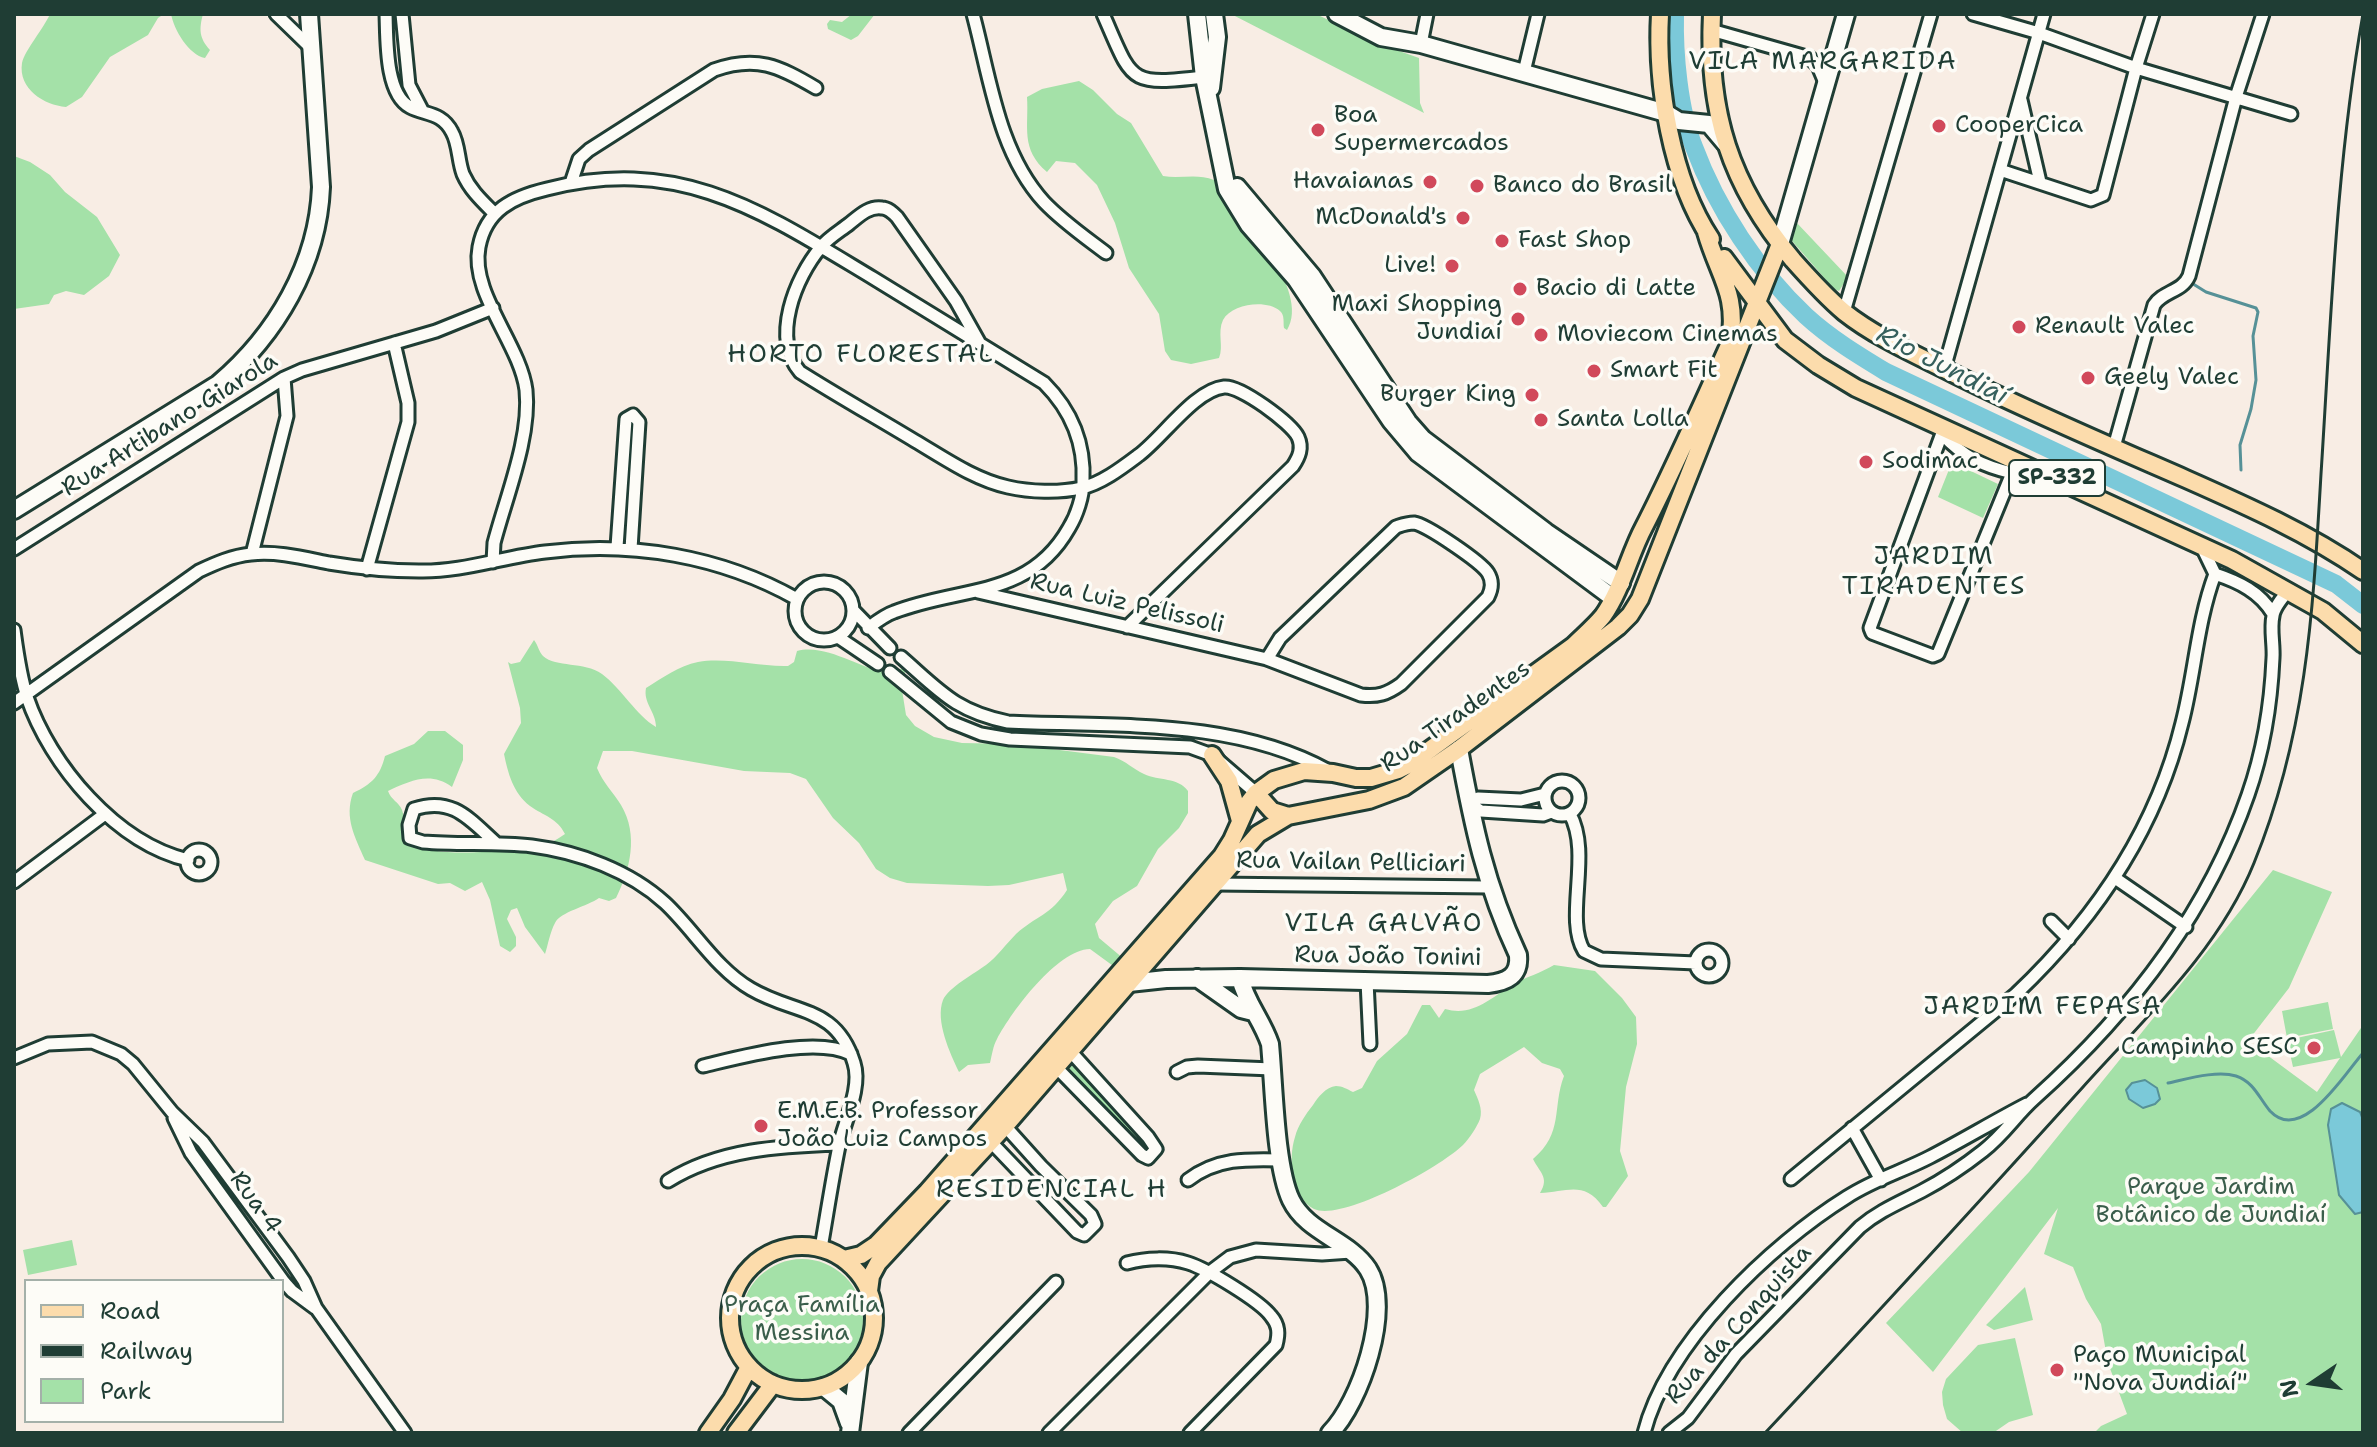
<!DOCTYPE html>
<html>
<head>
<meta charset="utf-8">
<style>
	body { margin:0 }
	#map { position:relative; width:2377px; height:1447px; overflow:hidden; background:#f8ede4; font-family:"Shantell Sans",sans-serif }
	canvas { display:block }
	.frame { position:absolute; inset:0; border:16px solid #1f3d34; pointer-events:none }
	.legend { position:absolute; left:24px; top:1279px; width:260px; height:144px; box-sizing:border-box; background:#fdfcf7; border:2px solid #a4b0a9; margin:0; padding:10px 14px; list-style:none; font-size:24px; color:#1f3d34 }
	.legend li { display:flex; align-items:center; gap:16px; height:40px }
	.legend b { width:40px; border:2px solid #a4b0a9 }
	.north { position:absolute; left:2273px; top:1343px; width:80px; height:80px; -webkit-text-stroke:6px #fdfcf7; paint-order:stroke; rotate:257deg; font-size:22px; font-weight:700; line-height:32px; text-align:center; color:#1f3d34 }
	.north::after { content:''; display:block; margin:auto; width:28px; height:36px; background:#1f3d34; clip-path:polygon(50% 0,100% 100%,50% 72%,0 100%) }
</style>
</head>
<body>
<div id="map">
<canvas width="2377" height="1447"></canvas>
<div class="frame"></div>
<ul class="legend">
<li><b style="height:10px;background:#fcdcac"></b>Road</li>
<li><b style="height:10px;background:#1f3d34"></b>Railway</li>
<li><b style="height:22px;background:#a4e1a8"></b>Park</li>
</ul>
<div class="north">N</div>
</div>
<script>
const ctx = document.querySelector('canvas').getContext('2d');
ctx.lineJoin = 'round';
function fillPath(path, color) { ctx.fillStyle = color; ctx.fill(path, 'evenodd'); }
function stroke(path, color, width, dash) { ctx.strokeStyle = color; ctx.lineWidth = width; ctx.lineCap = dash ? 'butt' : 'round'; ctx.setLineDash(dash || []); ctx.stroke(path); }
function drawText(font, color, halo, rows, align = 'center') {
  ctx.font = font + ' "Shantell Sans",sans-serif'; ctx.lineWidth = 7; ctx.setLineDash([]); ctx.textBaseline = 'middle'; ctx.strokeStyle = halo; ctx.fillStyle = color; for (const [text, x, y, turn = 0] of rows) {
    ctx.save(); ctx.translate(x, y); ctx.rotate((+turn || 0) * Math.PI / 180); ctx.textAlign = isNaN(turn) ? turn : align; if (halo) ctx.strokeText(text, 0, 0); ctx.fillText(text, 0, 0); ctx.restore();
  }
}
const green = new Path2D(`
	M50 14H164L158 18 148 35 110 57 82 97 66 107C44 105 18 89 22 63 25 50 44 28 50 14Z
	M171 14H203C199 29 199 38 210 50L205 58C189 55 174 30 171 14Z
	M852 14H875L858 36 851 40 828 29 827 24 830 20 842 22Z
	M1231 14H1316L1374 42 1419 58 1420 103 1424 113Z
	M1079 81 1093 90 1117 114 1131 123 1163 176C1181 179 1197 173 1214 180 1239 211 1312 291 1287 330L1284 328C1283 323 1285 315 1280 311 1266 299 1232 304 1223 320 1217 333 1224 346 1219 358L1191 364 1171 360 1165 351 1159 314 1129 268 1115 223 1097 185 1075 163 1056 161 1047 172C1020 149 1029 127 1027 97L1042 89Z
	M14 156 30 162 50 175 65 192 97 217 120 255 109 276 84 295 66 291 54 295 49 304 14 309Z
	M1796 222 1848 277 1839 291 1834 289 1792 241 1788 233Z
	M1952 462 1998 484 1983 518 1938 497Z
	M534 640C538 645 539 652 543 656 556 668 584 661 602 674 622 689 636 715 656 727 656 712 643 703 646 688 662 678 679 666 698 662 727 657 758 667 788 666L794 662 797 651C827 643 861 670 887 672 894 672 900 669 906 667L902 690 906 715 915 726 934 737 962 743 1013 744 1114 757C1126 761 1133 769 1144 774 1159 781 1178 777 1188 791V813L1179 828 1158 849 1137 886 1113 901 1095 924 1099 938 1124 959 1116 968 1090 949C1057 950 1012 1011 997 1039 993 1046 992 1055 990 1063L968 1065 959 1072C950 1053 935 1021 943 1000 948 988 975 973 986 965 997 957 1006 944 1016 934 1036 916 1051 915 1067 890L1063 873 1009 885 988 886 907 883 890 878 876 869 859 843 833 818 806 779 790 773 744 771 632 751H603L597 768C603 783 613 792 621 805 639 835 630 870 616 898L609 901 599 898C588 906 560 912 555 923 550 932 548 945 545 954L525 927 517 908 511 910 507 919 516 937V946L510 952 500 946 490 900 482 882 465 891 450 883 438 884 365 860C355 837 344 818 353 793 372 784 380 776 385 756L414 744 428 731H445L463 745V760L452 787C430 771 410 781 388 791 391 800 399 802 402 810 406 822 406 834 416 844 433 860 527 850 549 843 555 841 560 837 565 834 557 818 544 816 530 806 513 793 508 773 504 754L521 723 520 708 508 662 511 664 520 662Z
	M2273 870 2332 892 2289 988 2248 1041 2317 1092 2340 1058 2293 1067 2287 1040 2334 1030 2341 1057 2363 1025V1433H2094L2101 1426 2127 1414 2108 1363 2101 1324 2086 1299 2073 1267 2044 1254 2058 1208 1933 1372 1886 1323 2029 1172Z
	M1554 965 1595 971 1622 998 1636 1017 1637 1044 1626 1087 1620 1151 1628 1176 1606 1207H1603C1584 1180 1567 1192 1540 1193 1550 1177 1539 1172 1533 1159 1564 1133 1552 1107 1564 1076L1560 1069 1542 1063 1524 1047 1480 1074 1474 1090C1478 1099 1483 1109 1480 1119 1477 1127 1469 1139 1463 1145 1442 1166 1342 1222 1314 1209 1291 1198 1288 1158 1295 1137 1298 1125 1306 1114 1313 1105 1318 1097 1326 1087 1336 1086 1342 1086 1347 1089 1353 1092L1362 1088 1377 1061 1407 1034 1422 1005H1430L1439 1018 1445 1009C1473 1017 1491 998 1513 984 1526 977 1541 973 1554 965Z
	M2328 1002 2333 1029 2287 1038 2282 1011Z
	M1069 1064H1075L1151 1148 1145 1153 1067 1073 1066 1069Z
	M72 1240 77 1265 28 1275 23 1250Z
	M741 1320a61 61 0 1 1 122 0a61 61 0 1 1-122 0Z
	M2025 1287 2033 1320 1994 1330 1986 1325Z
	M2015 1338 2033 1415 2009 1422 1993 1433H1963L1947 1419 1943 1405 1942 1392 1946 1379 1978 1345Z`);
const water = new Path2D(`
	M2145 1080 2157 1088 2160 1099 2155 1104 2143 1108 2129 1099 2126 1090 2132 1083Z
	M2342 1103 2360 1112 2363 1120V1212L2355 1214 2339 1195 2328 1125 2331 1109Z`);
const stream = new Path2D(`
	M2190 282 2206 292 2256 308 2258 312 2253 336 2256 380 2251 409 2240 445 2241 470
	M2168 1083C2187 1079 2217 1070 2236 1076 2254 1082 2259 1098 2270 1111 2302 1145 2345 1073 2363 1053`);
const river = new Path2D(`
	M1675 14C1674 54 1679 110 1694 147 1717 209 1758 271 1806 316 1830 338 1858 355 1886 372L2336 584 2363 605`);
const street = new Path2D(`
	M276 14 311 48
	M386 14C387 39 385 94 410 107 425 115 442 112 452 132 459 144 458 161 463 174 470 190 482 201 494 213
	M402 14 409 85 422 110
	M973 14C990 77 998 152 1044 202 1063 222 1085 237 1106 253
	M1103 14C1133 82 1127 86 1204 77
	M1973 14 2039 33 2136 68 2291 114
	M1711 30 1810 58 1818 66 1826 85
	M1421 44 1427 14
	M1524 72 1538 14
	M2021 100 2040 182
	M2000 170 2091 200 2103 195 2136 68 2153 14
	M571 183 579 159 589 150 714 70C756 55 779 66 816 88
	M1844 312 1931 14
	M979 342 956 301 897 217C893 213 888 208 882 208 869 206 859 216 849 224 840 231 828 238 821 247 795 278 771 338 800 372 838 396 877 418 915 441 944 458 975 480 1008 487 1030 492 1059 493 1081 488 1101 484 1123 467 1139 455 1163 437 1195 390 1224 387 1240 385 1291 423 1298 437 1303 448 1299 457 1293 466L1127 627
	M1944 369 2044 14
	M1944 428 1870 628 1872 633 1933 656 1938 654 2012 473 2023 463
	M1942 434C1963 457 1983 466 2012 473
	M2114 447 2154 305C2163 291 2182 292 2189 276L2236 97 2263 14
	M617 547 626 419 633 415 639 422 631 549
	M14 549 284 378 302 370 436 331 493 308
	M252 554 287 416 284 378
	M493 562 494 543C506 497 531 437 526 390 520 344 470 293 479 247 486 210 513 197 547 189 681 155 763 212 873 278 930 313 987 348 1044 383 1071 410 1085 443 1083 482 1083 496 1077 515 1069 528 1029 599 960 586 894 612 885 615 876 622 868 628
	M367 569 408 422V403L394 343
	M2215 574C2239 582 2260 592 2273 614
	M795 611a29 29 0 1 1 58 0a29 29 0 1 1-58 0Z
	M978 592 1267 659 1361 695C1378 697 1387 694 1401 684L1488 597C1492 589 1493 581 1488 573 1481 562 1427 525 1414 523 1407 523 1402 525 1396 527L1280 638 1267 659
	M854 611 890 648
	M14 630C17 652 20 676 27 697 50 765 116 843 188 860
	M838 637 878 664
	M901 657C940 691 955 711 1008 722 1116 727 1233 718 1329 771
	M890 672 951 722 981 734 1010 739 1190 747 1212 755 1256 793
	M14 703 199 571C216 563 232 556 251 554 277 551 304 558 329 563 359 568 389 571 419 571 462 572 503 557 545 552 631 541 721 556 797 599
	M1545 798a17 17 0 1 1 34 0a17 17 0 1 1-34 0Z
	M1545 794 1521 800 1478 798 1469 803 1481 811 1543 815 1551 812
	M1570 814C1592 854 1564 918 1584 951L1601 959 1696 963
	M497 844C470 820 453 796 414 809L409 825 410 838 423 842C459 845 496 842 532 846 579 852 630 871 665 903 694 930 716 969 751 989 795 1015 836 1005 854 1063 862 1088 844 1122 839 1146 832 1180 827 1214 821 1248
	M187 862a12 12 0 1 1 24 0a12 12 0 1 1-24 0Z
	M2115 878 2186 927
	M14 882 105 814
	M1214 884 1489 887
	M2051 921 2069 939
	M1696 963a13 13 0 1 1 26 0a13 13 0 1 1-26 0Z
	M1367 981 1370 1044
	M14 1058 48 1044 92 1042 121 1054 133 1064 172 1112 203 1142 288 1257 304 1281 316 1308 405 1433
	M703 1066C741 1057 815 1036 851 1054
	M1056 1067 1142 1155 1148 1158 1156 1149 1148 1137 1071 1052
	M1177 1072 1187 1067 1198 1066 1272 1069
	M174 1118 191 1153 284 1282 292 1291 315 1308
	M1852 1128 1881 1180
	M991 1142 1077 1232 1084 1235 1095 1224 1091 1215 1041 1166 1005 1126
	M1791 1179 2016 994C2095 919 2156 830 2182 723 2195 673 2197 622 2215 574L2201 545
	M1188 1180C1217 1158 1246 1159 1282 1160
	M668 1181C719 1149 780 1146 839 1144
	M1127 1263C1146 1258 1169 1257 1188 1263 1207 1269 1260 1301 1271 1316 1279 1325 1279 1334 1276 1345L1190 1433
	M909 1433 1056 1282
	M1049 1433 1210 1272 1230 1257 1256 1250 1322 1254 1351 1252
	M1644 1433C1667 1343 1770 1245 1847 1197 1873 1180 1903 1171 1930 1157 1963 1140 1994 1121 2027 1104
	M1669 1433 1688 1418 1736 1354 1860 1227C1879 1211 1899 1203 1922 1191 1943 1180 1964 1166 1983 1151 2004 1135 2015 1116 2034 1099 2128 1015 2206 916 2248 795 2263 752 2271 704 2273 658 2274 645 2270 629 2273 616 2274 607 2283 597 2289 590`);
const secondary = new Path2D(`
	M1197 14 1204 77 1227 189 1249 225 1296 279 1391 421 1418 453 1613 598
	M1337 14 1381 37 1421 44 1666 113 1679 121 1709 124 1725 143
	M1211 88 1217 37 1214 14
	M1237 187 1312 276 1408 422 1423 439 1546 532 1621 583
	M1780 244 1846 14
	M14 510 218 384C276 335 318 264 321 187L309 14
	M1197 978 1241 1009 1253 1012
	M1240 978C1246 1003 1262 1020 1270 1044 1274 1085 1275 1166 1291 1200 1307 1233 1349 1240 1368 1269 1393 1308 1360 1403 1330 1433
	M1129 983 1166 979 1240 978 1488 984C1507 982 1520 976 1518 955 1485 884 1473 825 1459 749
	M824 1387 841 1401 849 1423
	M850 1433 859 1362`);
const primary = new Path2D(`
	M1660 14C1656 84 1671 179 1711 239
	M1712 14C1707 112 1730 185 1793 260 1809 278 1825 296 1844 312 1877 338 1917 355 1954 374 2030 412 2108 445 2186 479 2247 506 2308 533 2363 571
	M1724 258 1785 340 1818 365 1856 388 2232 560 2323 611 2363 644
	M1212 755 1229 781 1240 821
	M1256 793 1272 811 1288 816
	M730 1318a72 72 0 1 1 144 0a72 72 0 1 1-144 0Z
	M844 1259 861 1255 876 1245 927 1192 1222 856 1232 840 1249 802 1256 793 1274 780 1304 771 1333 773 1356 778H1371L1398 770 1410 764 1573 646C1583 636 1594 627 1603 616 1622 589 1629 555 1644 527 1675 466 1702 405 1730 343 1738 293 1719 277 1706 232
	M869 1291 871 1276 878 1263 1005 1126 1258 834 1288 816 1369 800 1404 787 1459 749 1618 627 1630 615 1640 599 1780 244
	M708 1433 732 1399 749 1367
	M736 1433 773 1384`);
const rail = new Path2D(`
	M1765 1433C1872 1319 1978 1203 2083 1087 2145 1018 2219 950 2254 863 2307 733 2313 611 2321 474 2331 320 2336 166 2363 14`);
const markers = [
	[1939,126,8,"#d1495b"],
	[1318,130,8,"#d1495b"],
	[1430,182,8,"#d1495b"],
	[1477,186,8,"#d1495b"],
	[1463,218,8,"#d1495b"],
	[1502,241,8,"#d1495b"],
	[1452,266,8,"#d1495b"],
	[1520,289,8,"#d1495b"],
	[1518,319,8,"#d1495b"],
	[2019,327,8,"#d1495b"],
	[1541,335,8,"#d1495b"],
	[1594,371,8,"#d1495b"],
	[2088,378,8,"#d1495b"],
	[1532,395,8,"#d1495b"],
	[1541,420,8,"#d1495b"],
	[1866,462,8,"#d1495b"],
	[2314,1048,8,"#d1495b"],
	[761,1126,8,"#d1495b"],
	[2057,1370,8,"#d1495b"]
];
const shields = [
	[2057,478,96]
];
const shieldNames = [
	["SP-332",2057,478]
];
const poiNames = [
	["Boa",1334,116],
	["Supermercados",1334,144],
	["CooperCica",1955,126],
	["Havaianas",1414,182,"right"],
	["Banco do Brasil",1493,186],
	["McDonald's",1447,218,"right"],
	["Fast Shop",1518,241],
	["Live!",1436,266,"right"],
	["Bacio di Latte",1536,289],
	["Maxi Shopping",1502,305,"right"],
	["Jundiaí",1502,333,"right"],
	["Renault Valec",2035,327],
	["Moviecom Cinemas",1557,335],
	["Smart Fit",1610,371],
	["Geely Valec",2104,378],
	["Burger King",1516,395,"right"],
	["Santa Lolla",1557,420],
	["Sodimac",1882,462],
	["Campinho SESC",2298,1048,"right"],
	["E.M.E.B. Professor",777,1112],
	["João Luiz Campos",777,1140],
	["Paço Municipal",2073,1356],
	["\"Nova Jundiaí\"",2073,1384]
];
const streetNames = [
	["Rua Artibano Giarola",170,425,-32],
	["Rua Luiz Pelissoli",1127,604,13],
	["Rua Tiradentes",1456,717,-35],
	["Rua Vailan Pelliciari",1351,863,1],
	["Rua João Tonini",1388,957,1],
	["Rua 4",255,1203,54],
	["Rua da Conquista",1739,1325,-48]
];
const parkNames = [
	["Parque Jardim",2211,1188],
	["Botânico de Jundiaí",2211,1216],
	["Praça Família",802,1306],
	["Messina",802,1334]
];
const neighbourhoodNames = [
	["VILA MARGARIDA",1823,62],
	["HORTO FLORESTAL",861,355],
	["JARDIM",1934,557],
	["TIRADENTES",1934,587],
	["VILA GALVÃO",1384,924],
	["JARDIM FEPASA",2043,1007],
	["RESIDENCIAL H",1052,1190]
];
const waterNames = [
	["Rio Jundiaí",1942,366,27]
];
fillPath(green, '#a4e1a8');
fillPath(water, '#7bc9d9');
stroke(water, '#569197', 2);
stroke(stream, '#569197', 3);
stroke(river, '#7bc9d9', 18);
stroke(street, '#1f3d34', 17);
stroke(secondary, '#1f3d34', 22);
stroke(primary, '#1f3d34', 22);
stroke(street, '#fdfcf7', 11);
stroke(secondary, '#fdfcf7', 16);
stroke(primary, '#fcdcac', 16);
stroke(rail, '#1f3d34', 3);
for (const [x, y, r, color] of markers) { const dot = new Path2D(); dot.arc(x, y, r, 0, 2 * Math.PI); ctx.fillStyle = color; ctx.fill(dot); stroke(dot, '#fdfcf7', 3); }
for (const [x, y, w] of shields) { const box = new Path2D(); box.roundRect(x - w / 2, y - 18, w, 36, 6); ctx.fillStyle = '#fdfcf7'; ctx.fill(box); stroke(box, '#1f3d34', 2); }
drawText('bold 22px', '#1f3d34', null, shieldNames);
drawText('24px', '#1f3d34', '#fdfcf7', poiNames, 'left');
drawText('24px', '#1f3d34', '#fdfcf7', streetNames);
drawText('24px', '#3a5e4b', '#fdfcf7', parkNames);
ctx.letterSpacing = '2px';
drawText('26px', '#1f3d34', '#fdfcf7', neighbourhoodNames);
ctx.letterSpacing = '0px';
drawText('italic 26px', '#36605d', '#fdfcf7', waterNames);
</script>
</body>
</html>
